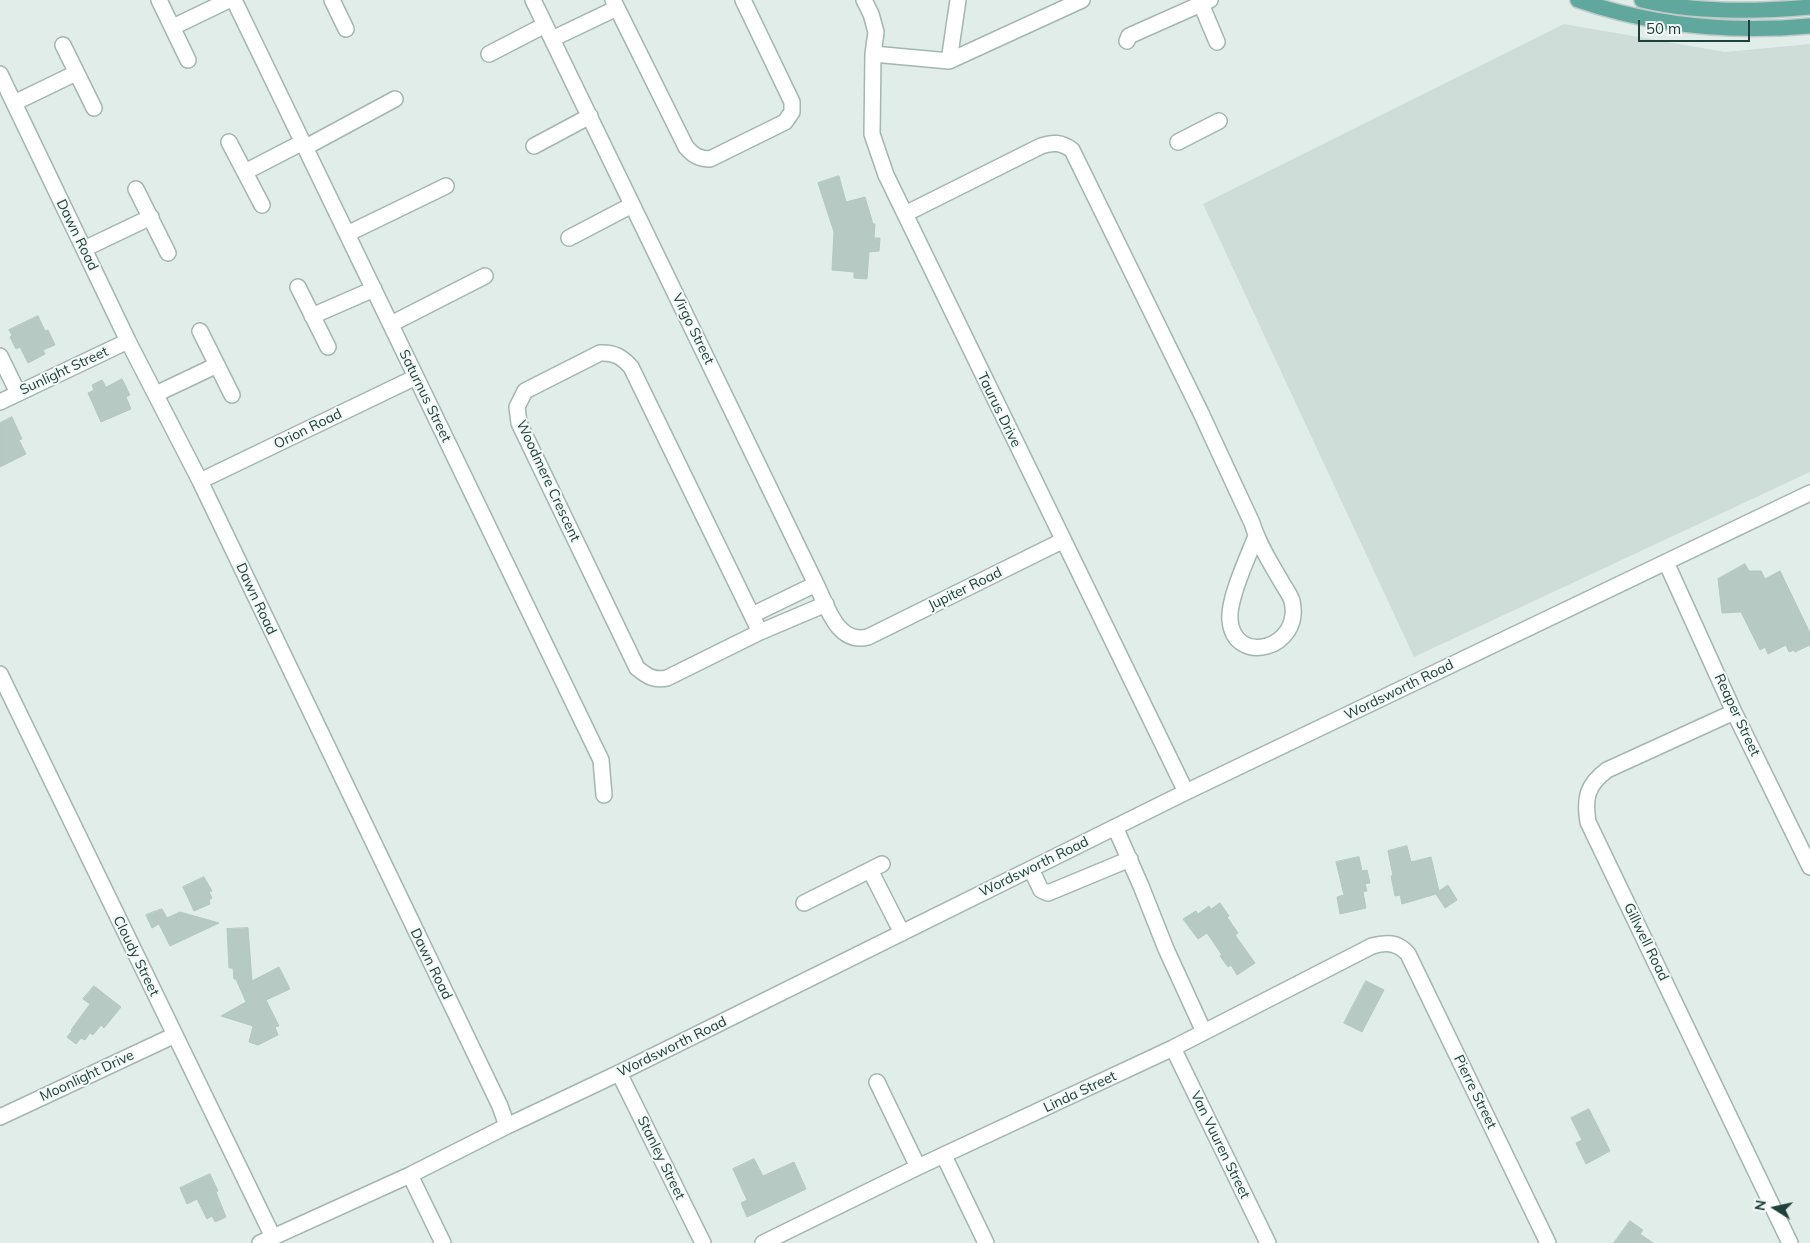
<!DOCTYPE html>
<html>
<head>
<meta charset="utf-8">
<style>
	body { margin:0 }
	#map { position:relative; width:1810px; height:1243px; overflow:hidden; background:#e1ede9; font-family:Mulish,sans-serif }
	canvas { display:block }
	.north { position:absolute; left:1750px; top:1183px; width:50px; height:50px; -webkit-text-stroke:4px #f2f9f7; paint-order:stroke; rotate:280deg; font-size:14px; font-weight:700; line-height:20px; text-align:center; color:#1f403b }
	.north::after { content:''; display:block; margin:auto; width:18px; height:22px; background:#1f403b; clip-path:polygon(50% 0,100% 100%,50% 72%,0 100%) }
	.scale { position:absolute; left:1638px; top:20px; width:112px; height:22px; box-sizing:border-box; border:2px solid #1f403b; border-top:0; padding-left:6px; font-size:15px; line-height:18px; white-space:nowrap; color:#1f403b; -webkit-text-stroke:4px #f2f9f7; paint-order:stroke }
</style>
</head>
<body>
<div id="map">
<canvas width="1810" height="1243"></canvas>
<div class="north">N</div>
<div class="scale">50 m</div>
</div>
<script>
const ctx = document.querySelector('canvas').getContext('2d');
ctx.lineJoin = 'round';
function fillPath(path, color) { ctx.fillStyle = color; ctx.fill(path, 'evenodd'); }
function stroke(path, color, width, dash) { ctx.strokeStyle = color; ctx.lineWidth = width; ctx.lineCap = dash ? 'butt' : 'round'; ctx.setLineDash(dash || []); ctx.stroke(path); }
function drawText(font, color, halo, rows, align = 'center') {
  ctx.font = font + ' Mulish,sans-serif'; ctx.lineWidth = 4; ctx.setLineDash([]); ctx.textBaseline = 'middle'; ctx.strokeStyle = halo; ctx.fillStyle = color; for (const [text, x, y, turn = 0] of rows) {
    ctx.save(); ctx.translate(x, y); ctx.rotate((+turn || 0) * Math.PI / 180); ctx.textAlign = isNaN(turn) ? turn : align; if (halo) ctx.strokeText(text, 0, 0); ctx.fillText(text, 0, 0); ctx.restore();
  }
}
const built = new Path2D(`
	M1564 24 1725 52 1810 44V472L1414 657 1203 204Z`);
const building = new Path2D(`
	M839 176 846 202 865 197 873 224H875L874 238H880L879 251 869 252 867 279 854 278V272L832 270 834 232 818 183Z
	M38 316 45 331 48 330 55 345 43 350 45 354 28 363 20 347 16 349 10 337 12 335 9 330Z
	M122 379 130 395 126 397 131 409 101 422 88 393 94 390 92 385 102 380 106 387Z
	M12 417 22 439 19 440 26 454 0 467V423Z
	M1745 564 1749 571H1761L1765 579 1780 571 1810 633V645L1795 652 1794 650 1789 652 1786 645 1768 654 1765 647 1760 650 1741 612 1722 613 1718 579Z
	M1407 846 1411 862 1431 857 1439 891 1448 885 1457 900 1445 908 1436 894 1402 904 1400 895 1395 896 1391 876H1393L1388 851Z
	M1359 857 1362 871 1367 870 1370 883 1365 884 1367 891 1363 892 1366 908 1340 914 1337 897 1344 895 1336 862Z
	M204 877 212 891 209 892 212 898 209 900 210 904 194 911 183 887Z
	M1220 903 1229 916 1227 917 1238 933 1235 935 1255 963 1237 975 1231 965 1228 967 1220 956 1222 955 1207 933 1198 939 1183 919 1196 911 1198 914 1209 906 1211 909Z
	M162 909 167 918 180 912 219 923 170 946 159 924 152 928 146 915Z
	M248 928 252 981 279 967 290 989 266 1000 279 1026 275 1027 278 1035 258 1045 249 1042 253 1026 221 1016 246 1002 236 979H234L233 968H229L227 929Z
	M1366 981 1384 990 1362 1032 1344 1023Z
	M94 986 121 1007 104 1028 101 1025 93 1035 90 1033 85 1040 81 1038 76 1044 67 1037 72 1031 71 1030 90 1004 83 999Z
	M1589 1109 1610 1151 1586 1164 1576 1143 1582 1140 1571 1118Z
	M754 1159 763 1176 794 1162 806 1189 747 1217 741 1203 747 1200 733 1169Z
	M210 1174 218 1191 216 1192 226 1217 215 1222 212 1216 207 1219 197 1199 187 1204 180 1188Z
	M1630 1221 1643 1230 1640 1234 1653 1243H1614Z`);
const minor = new Path2D(`
	M159 0 188 60
	M234 0 601 760 604 795
	M332 0 346 29
	M533 0 816 584C827 606 837 645 868 637L1062 541
	M613 0 686 147C693 155 699 159 710 159L785 122 792 112V102L743 0
	M864 0 871 14 876 32 873 54 872 134 886 175 1186 792
	M1201 4 1217 42
	M173 27 229 0
	M552 39 617 8
	M1127 41 1129 36 1210 0
	M63 45 94 108
	M489 54 545 25
	M873 54 949 61 1082 0
	M949 61 958 0
	M0 74 128 341 200 481 500 1106 507 1126
	M14 103 76 73
	M229 142 262 205
	M1178 142 1219 121
	M534 146 590 116
	M306 147 395 99
	M245 172 303 142
	M136 189 168 253
	M905 214 1041 146C1053 142 1061 142 1072 150L1200 411 1252 523C1258 543 1270 562 1281 581 1284 587 1290 594 1292 601 1303 649 1234 667 1230 620 1228 599 1248 557 1256 536
	M347 234 446 186
	M569 238 632 205
	M84 249 151 217
	M298 287 328 347
	M312 316 374 289
	M391 324 485 276
	M200 331 232 395
	M0 356 18 393
	M156 394 217 365
	M0 402 128 341
	M200 481 416 377
	M1666 562 1734 712 1810 867
	M752 615 816 584
	M760 632 631 367C622 357 614 352 600 353L525 391 517 407 519 423 637 668C647 676 654 681 667 678L760 632 826 604
	M0 674 273 1237
	M1734 712 1607 770C1587 785 1584 798 1588 822L1790 1243
	M1115 827 1141 886 1166 949 1204 1032
	M1031 869 1041 890 1048 893 1130 859
	M870 870 902 933
	M804 903 882 864
	M1173 1048 1268 1243
	M619 1073 703 1243
	M877 1082 918 1167
	M0 1117 175 1035
	M944 1156 986 1243
	M410 1175 443 1243
	M260 1243 410 1175 507 1126 619 1073 1186 792 1810 493
	M763 1243 918 1167 1173 1048 1372 946C1386 942 1398 942 1408 954L1548 1243`);
const major = new Path2D(`
	M1578 0C1653 26 1731 33 1810 26
	M1642 0C1696 13 1755 12 1810 7`);
const streetNames = [
	["Dawn Road",77,235,64],
	["Virgo Street",693,329,64],
	["Sunlight Street",64,371,-25],
	["Saturnus Street",425,396,64],
	["Taurus Drive",999,410,64],
	["Orion Road",308,429,-26],
	["Woodmere Crescent",548,481,65],
	["Jupiter Road",965,589,-26],
	["Dawn Road",256,599,65],
	["Wordsworth Road",1399,690,-26],
	["Reaper Street",1737,715,65],
	["Wordsworth Road",1034,867,-26],
	["Gillwell Road",1646,942,64],
	["Cloudy Street",136,956,64],
	["Dawn Road",431,964,64],
	["Wordsworth Road",672,1047,-26],
	["Moonlight Drive",87,1076,-25],
	["Linda Street",1080,1092,-25],
	["Pierre Street",1475,1092,64],
	["Van Vuuren Street",1220,1145,64],
	["Stanley Street",661,1158,64]
];
fillPath(built, '#cfddd9');
fillPath(building, '#b6c9c3');
stroke(building, '#b3c8c2', 1);
stroke(minor, '#a3b6b1', 18);
stroke(major, '#c0cac8', 18);
stroke(minor, '#fff', 15);
stroke(major, '#60a89e', 15);
drawText('14px', '#1f403b', '#f2f9f7', streetNames);
</script>
</body>
</html>
